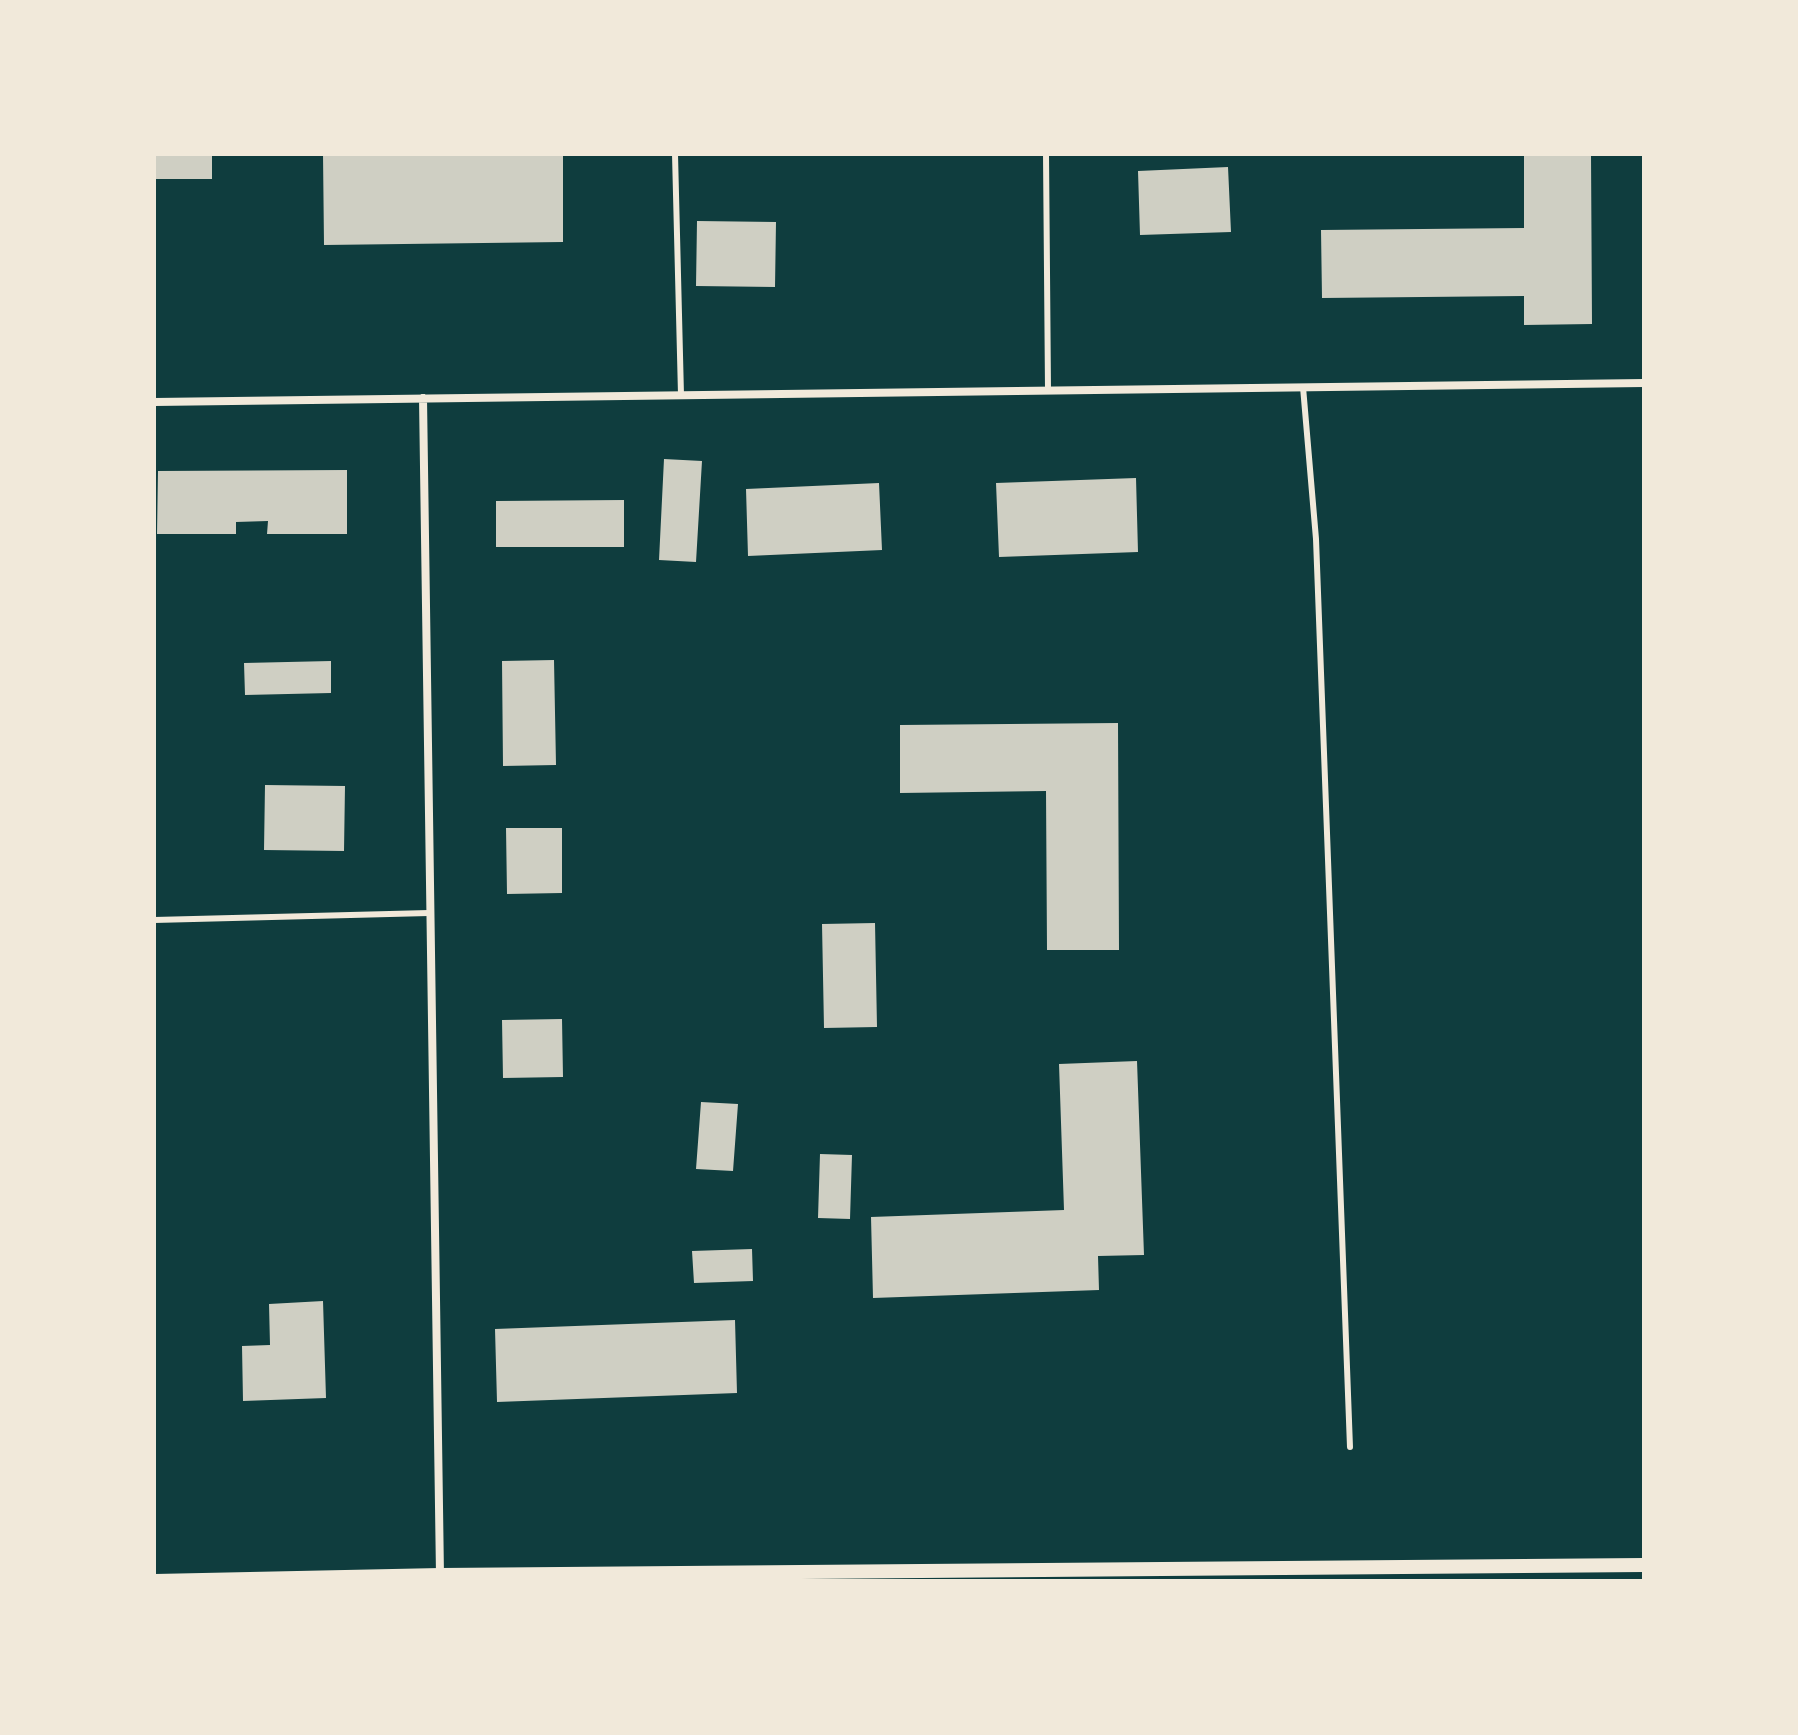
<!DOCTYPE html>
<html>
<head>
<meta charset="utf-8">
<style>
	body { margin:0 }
	#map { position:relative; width:1798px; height:1735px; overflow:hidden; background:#0f3d3e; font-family:Montserrat,sans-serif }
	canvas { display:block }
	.frame { position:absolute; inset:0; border:156px solid #f1e9da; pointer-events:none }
</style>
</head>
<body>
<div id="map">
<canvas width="1798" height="1735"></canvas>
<div class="frame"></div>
</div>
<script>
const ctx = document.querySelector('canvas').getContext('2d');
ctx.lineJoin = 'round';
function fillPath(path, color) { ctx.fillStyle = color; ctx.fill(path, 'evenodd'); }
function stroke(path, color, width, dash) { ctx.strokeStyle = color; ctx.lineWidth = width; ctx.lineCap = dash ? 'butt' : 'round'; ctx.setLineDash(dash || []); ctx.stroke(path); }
const building = new Path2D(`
	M154 154H212V179H154Z
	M323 154H563V242L324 245Z
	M1524 154H1591L1592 324 1524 325V296L1322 298 1321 230 1524 228Z
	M1228 167 1231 232 1140 235 1138 171Z
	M697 221 776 222 775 287 696 286Z
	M664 459 702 461 696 562 659 560Z
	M347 470V534H267L268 521 236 522V534H157L158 471Z
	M1136 478 1138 552 999 557 996 483Z
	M879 483 882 550 748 556 746 489Z
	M624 500V547H496V501Z
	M554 660 556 765 503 766 502 661Z
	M331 661V693L245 695 244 663Z
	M1118 723 1119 950H1047L1046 791 900 793V725Z
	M265 785 345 786 344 851 264 850Z
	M506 828H562V893L507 894Z
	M875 923 877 1027 824 1028 822 924Z
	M562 1019 563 1077 503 1078 502 1020Z
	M1137 1061 1144 1255 1098 1256 1099 1290 873 1298 871 1217 1064 1210 1059 1064Z
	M701 1102 738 1104 733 1171 696 1169Z
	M820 1154 852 1155 850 1219 818 1218Z
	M752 1249 753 1281 694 1283 692 1251Z
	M323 1301 326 1398 243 1401 242 1346 270 1345 269 1304Z
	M735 1320 737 1393 497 1402 495 1329Z`);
const service = new Path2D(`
	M675 154 681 395
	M1046 154 1048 390
	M1303 387 1316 539 1350 1447
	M154 920 429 913`);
const minor = new Path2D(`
	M423 398 440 1575
	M154 402 1644 383`);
const tertiary = new Path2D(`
	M155 1581 440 1575 1644 1565`);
fillPath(building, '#cfcfc3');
stroke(service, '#f1e9da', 6);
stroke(minor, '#f1e9da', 8);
stroke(tertiary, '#f1e9da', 14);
</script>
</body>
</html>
